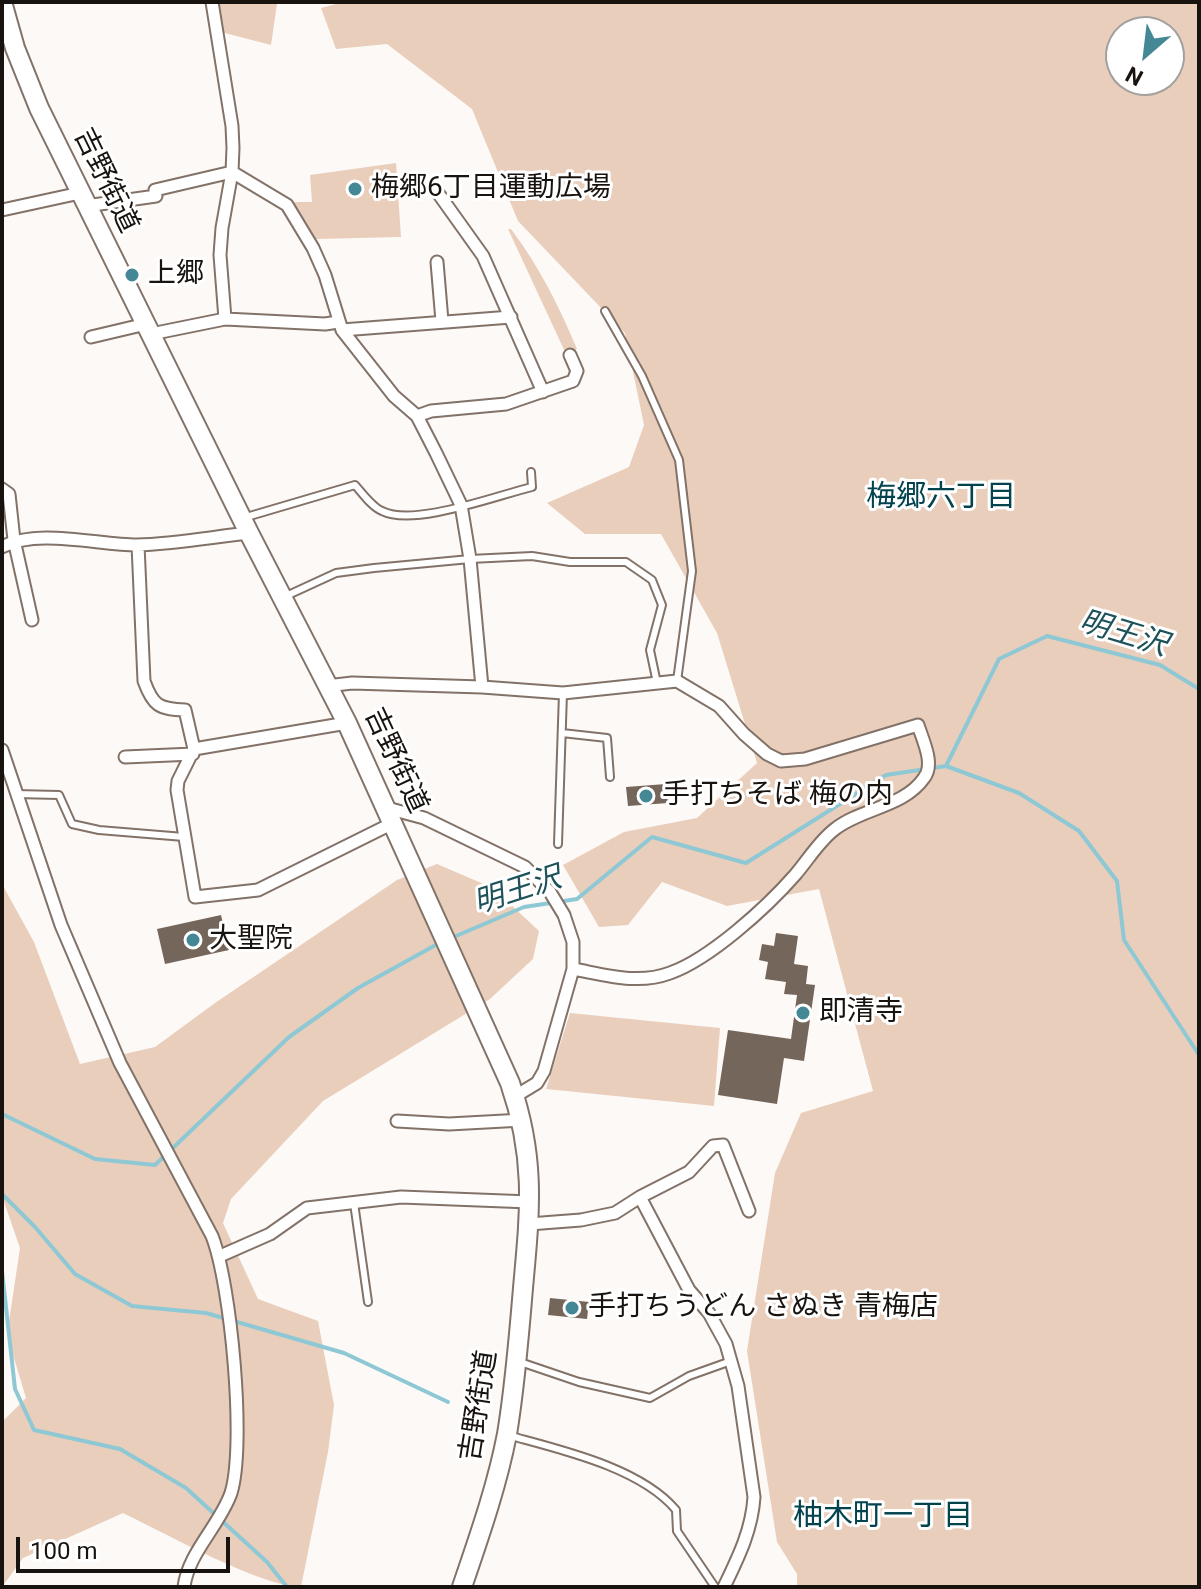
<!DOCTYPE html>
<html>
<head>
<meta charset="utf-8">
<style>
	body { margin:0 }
	#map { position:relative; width:1201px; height:1589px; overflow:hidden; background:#fdf9f7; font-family:Roboto,sans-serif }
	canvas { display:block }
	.frame { position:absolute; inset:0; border:4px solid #19130f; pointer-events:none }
	.north { position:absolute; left:1105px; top:16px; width:80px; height:80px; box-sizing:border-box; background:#fff; border:2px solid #a3a19f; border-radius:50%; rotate:208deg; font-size:22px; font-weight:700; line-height:32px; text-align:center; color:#19130f }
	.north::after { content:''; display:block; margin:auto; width:28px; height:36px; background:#438894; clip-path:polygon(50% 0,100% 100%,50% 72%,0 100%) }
	.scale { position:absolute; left:16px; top:1537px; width:214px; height:36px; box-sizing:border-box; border:4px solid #19130f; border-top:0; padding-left:10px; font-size:24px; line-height:28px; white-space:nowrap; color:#19130f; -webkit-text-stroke:6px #fff; paint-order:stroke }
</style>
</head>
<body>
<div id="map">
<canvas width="1201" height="1589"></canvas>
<div class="frame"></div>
<div class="north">N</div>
<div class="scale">100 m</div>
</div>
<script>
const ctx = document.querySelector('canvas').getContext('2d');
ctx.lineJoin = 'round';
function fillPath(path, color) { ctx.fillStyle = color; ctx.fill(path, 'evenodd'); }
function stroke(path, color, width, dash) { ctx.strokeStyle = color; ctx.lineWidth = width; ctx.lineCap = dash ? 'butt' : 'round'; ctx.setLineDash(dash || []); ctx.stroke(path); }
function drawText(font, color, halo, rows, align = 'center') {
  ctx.font = font + ' Roboto,"Noto Sans JP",sans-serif'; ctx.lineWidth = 6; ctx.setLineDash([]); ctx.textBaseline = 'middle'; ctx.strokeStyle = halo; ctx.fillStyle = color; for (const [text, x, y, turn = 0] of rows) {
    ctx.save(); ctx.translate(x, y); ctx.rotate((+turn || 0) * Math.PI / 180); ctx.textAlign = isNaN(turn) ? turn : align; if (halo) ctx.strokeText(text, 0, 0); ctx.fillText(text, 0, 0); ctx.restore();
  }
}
const green = new Path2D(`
	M216 2 277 4 271 45 221 32Z
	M344 2H1199V1587H797V1574L777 1542 747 1351 775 1173 801 1113 873 1091 819 889 727 906 662 882 628 925 599 927 563 865 624 832 697 818 757 763 717 633 661 534H585L547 503 629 467 644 425 625 333 518 221 472 109 387 44 336 49 321 8ZM1121 32H1169V80H1121Z
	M396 163 401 237 316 239 293 202H312L310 175Z
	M508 229H511C539 266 559 306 577 349L566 354Z
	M437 864 493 888 539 931 533 959 490 999 323 1101 231 1199 223 1223 258 1299 318 1321 334 1405 328 1452 301 1587C261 1587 163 1532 123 1513L23 1558 2 1587V1422L26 1398 7 1335 20 1248 3 1199 2 884 34 942 80 1064 155 1047 215 1003 397 880Z
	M570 1013 720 1028 714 1106 546 1089Z`);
const stream = new Path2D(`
	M946 766 1019 793 1079 831 1117 881 1124 940 1199 1055
	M449 939 524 907 577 899 652 837 746 863 886 775 946 766 999 659 1047 636 1160 665 1199 689
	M2 1114 95 1159 155 1165 289 1037 358 988 441 942
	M2 1194 35 1227 75 1274 132 1306 206 1313 344 1353 448 1402
	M2 1271 15 1389 34 1430 120 1449 186 1488 267 1562 287 1587`);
const building = new Path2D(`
	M666 784 668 803 628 806 626 787Z
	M221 915 229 950 165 964 157 929Z
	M776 933 798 936 794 964 808 966 806 984 815 985 804 1061 784 1058 777 1104 718 1095 728 1030 791 1039 797 995 784 994 786 982 765 979 768 962 759 960 762 944 774 946Z
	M550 1298 589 1302 587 1319 548 1315Z`);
const service = new Path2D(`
	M605 311 642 376 679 460 692 571 677 681
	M243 518 355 485C363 494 372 507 382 511 414 527 495 496 532 487L531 472
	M286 596 336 573 374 568 470 559 532 556 570 562H626L652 580 662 605 650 650 657 683
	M562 733 607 738 610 777
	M15 794 59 795 72 824 99 830 184 837
	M558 844 563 693
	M354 1203 368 1302
	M520 1362 579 1382 650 1398 689 1376 731 1361
	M511 1436C562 1450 641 1468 676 1510L677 1531 715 1587`);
const minor = new Path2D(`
	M212 2 232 126 233 148 232 172 222 228 220 255 225 319
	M433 186 483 256 543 392
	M86 206 156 196 155 190 232 172 287 205 313 248 325 275 342 330 394 396 417 416 436 453 461 505 470 559 482 687
	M2 210 80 193
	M437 262 442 321
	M342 330 511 317
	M151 334 225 319 325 324 338 322
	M91 337 146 324
	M417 416 431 411 506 404 573 381 577 371 570 355
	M2 489 9 494 14 540 32 620
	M138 545 144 681C153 706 159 709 185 710L194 749 178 781 177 790 195 897 258 890 393 823
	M2 547C37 528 98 545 137 545 174 544 212 537 249 533
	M327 686 352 683 482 687 563 693 677 681 719 706 744 734 767 754 781 761 805 759 918 725C923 741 935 764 924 778 904 807 862 808 835 829 819 841 808 860 795 875 767 907 710 959 670 973 638 985 606 975 573 969
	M194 749 347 723
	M2 750 61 925 120 1063 212 1236C231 1284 246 1445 231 1493 220 1525 188 1553 184 1587
	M125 757 193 754
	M387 808 424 818 525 867 550 892 564 915 573 942V969L544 1071 537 1083 514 1097
	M397 1121 449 1124 523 1120
	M640 1197 689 1172 713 1146 723 1145 749 1211
	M529 1224 581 1220 615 1213 640 1197 689 1290 709 1313 726 1344 738 1386 754 1497C752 1530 738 1558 724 1587
	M220 1256 270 1234 307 1208 401 1197 530 1202`);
const primary = new Path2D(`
	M2 2 15 48 39 108 249 533 347 723 510 1083C536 1158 530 1211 523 1288 519 1337 515 1386 507 1434 497 1486 479 1537 462 1587`);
const markers = [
	[355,189,8,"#438894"],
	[132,275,8,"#438894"],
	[646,796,8,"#438894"],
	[193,940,8,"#438894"],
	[803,1013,8,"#438894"],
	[572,1308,8,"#438894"]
];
const streetNames = [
	["吉野街道",105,181,64],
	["吉野街道",395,761,65],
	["吉野街道",480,1406,-81]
];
const poiNames = [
	["梅郷6丁目運動広場",371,189],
	["上郷",148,275],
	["手打ちそば 梅の内",662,796],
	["大聖院",209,940],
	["即清寺",819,1013],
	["手打ちうどん さぬき 青梅店",588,1308]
];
const neighbourhoodNames = [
	["梅郷六丁目",941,498],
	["柚木町一丁目",883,1517]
];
const waterNames = [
	["明王沢",1123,635,17],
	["明王沢",518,892,-18]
];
fillPath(green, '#eacebc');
stroke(stream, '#8dc8d4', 4);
fillPath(building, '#75665c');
stroke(service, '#827268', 10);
stroke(minor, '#827268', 15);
stroke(primary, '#827268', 22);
stroke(service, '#fff', 6);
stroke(minor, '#fff', 11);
stroke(primary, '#fff', 18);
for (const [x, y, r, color] of markers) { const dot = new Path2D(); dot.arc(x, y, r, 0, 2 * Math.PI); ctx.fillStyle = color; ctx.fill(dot); stroke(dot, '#fff', 3); }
drawText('28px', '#19130f', '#fff', streetNames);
drawText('28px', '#19130f', '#fff', poiNames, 'left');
drawText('30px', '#02434d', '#fff', neighbourhoodNames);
drawText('italic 30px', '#1e525b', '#fff', waterNames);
</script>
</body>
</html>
